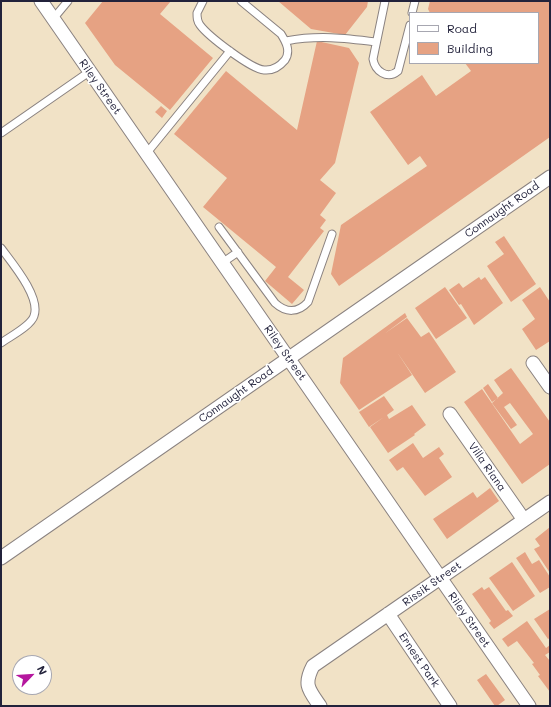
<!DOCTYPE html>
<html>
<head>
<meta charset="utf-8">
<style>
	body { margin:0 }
	#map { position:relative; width:551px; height:707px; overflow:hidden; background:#f1e2c6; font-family:Mali,sans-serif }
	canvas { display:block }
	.frame { position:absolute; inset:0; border:2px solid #22223b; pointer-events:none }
	.legend { position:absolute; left:409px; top:12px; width:130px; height:52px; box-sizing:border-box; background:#fff; border:1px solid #a7a7b1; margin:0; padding:5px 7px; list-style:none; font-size:12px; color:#22223b }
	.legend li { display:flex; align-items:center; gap:8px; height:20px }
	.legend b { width:20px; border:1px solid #a7a7b1 }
	.north { position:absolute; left:12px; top:655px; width:40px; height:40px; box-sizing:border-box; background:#fff; border:1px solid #a7a7b1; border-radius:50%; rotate:65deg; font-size:11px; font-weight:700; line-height:16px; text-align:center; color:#22223b }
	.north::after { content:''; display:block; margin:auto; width:14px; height:18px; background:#b5179e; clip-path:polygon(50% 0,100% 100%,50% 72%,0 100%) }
</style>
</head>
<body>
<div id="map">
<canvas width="551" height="707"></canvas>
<div class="frame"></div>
<ul class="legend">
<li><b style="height:5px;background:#fff"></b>Road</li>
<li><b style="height:11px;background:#e6a283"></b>Building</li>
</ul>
<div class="north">N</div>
</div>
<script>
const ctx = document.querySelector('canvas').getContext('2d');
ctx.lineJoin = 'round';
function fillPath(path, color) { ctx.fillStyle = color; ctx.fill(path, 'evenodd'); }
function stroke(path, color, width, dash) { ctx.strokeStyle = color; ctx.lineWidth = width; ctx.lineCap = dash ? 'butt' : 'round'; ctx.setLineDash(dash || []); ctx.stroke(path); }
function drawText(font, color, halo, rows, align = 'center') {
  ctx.font = font + ' Mali,sans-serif'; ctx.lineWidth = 3.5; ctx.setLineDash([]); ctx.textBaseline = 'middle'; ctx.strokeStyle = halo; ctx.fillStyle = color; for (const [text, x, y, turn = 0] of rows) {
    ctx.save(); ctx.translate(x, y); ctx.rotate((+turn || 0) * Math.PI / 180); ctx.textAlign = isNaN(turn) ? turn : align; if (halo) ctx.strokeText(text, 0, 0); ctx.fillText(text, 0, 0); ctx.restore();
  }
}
const building = new Path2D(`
	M103 1H171L160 14 213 58 170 110 115 65 85 23Z
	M278 1H368L367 7 345 35 311 29Z
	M430 1H550V137L339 286 331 274 341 225 427 166 420 156 408 165 370 112 422 75 436 96 471 71 465 63H538V13H430L428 9Z
	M317 41 349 48 359 63 335 163 320 180 336 193 320 215 326 220 320 228 324 231 288 277 304 290 292 304 265 281 276 267 203 207 227 178 174 134 226 71 297 130Z
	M161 106 167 111 162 118 155 112Z
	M504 236 536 284 511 302 487 266 504 254 495 242Z
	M479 277 481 280 485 277 503 303 474 325 461 304 459 305 449 290 459 283 463 288Z
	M445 287 467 318 436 339 415 308Z
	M540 287 550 302V341L536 350 522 329 535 319 522 300Z
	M405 313 407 317 384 334 407 318 421 337 429 332 456 372 425 393 397 352 412 375 359 410 340 383 343 358Z
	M511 368 550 422V464L522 484 464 402 482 389 520 444 533 434 510 403 504 407 517 425 511 429 492 403 503 393 494 380Z
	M488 384 498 398 492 402 483 388Z
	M384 396 394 410 387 415 389 419 412 405 426 425 414 434 415 435 388 453 370 427 384 417 369 427 359 412Z
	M413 443 423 458 439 447 444 454 439 458 452 477 425 496 403 467 397 471 389 460Z
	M490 488 499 501 447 539 433 519 473 492 477 498Z
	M550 527V573L534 549 540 546 535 539Z
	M525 552 532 564 539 560 550 577V587L540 593 516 558Z
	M512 562 535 596 513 611 489 578Z
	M482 587 484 590 489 587 506 611 508 610 513 616 494 629 489 623 491 621 472 594Z
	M550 609V638L548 639 534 619Z
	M527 621 546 648 550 645V652L545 655 550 661V692L538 676 540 675 532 664 534 663 517 641 508 647 502 639Z
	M486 674 505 700 497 706H495L477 680Z`);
const service = new Path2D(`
	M203 1 197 13C197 18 197 21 200 25 208 36 251 69 264 70 274 71 280 66 285 60 291 51 286 42 281 34L241 1
	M385 1 373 59C375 71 387 80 398 71L410 25
	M412 13 415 1
	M53 19 68 1
	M286 41C318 35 344 38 376 42
	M1 133 89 72
	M146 154 230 51
	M219 227 275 303C286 313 298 313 308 302L332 234
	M1 248C12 263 41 297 34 316 31 326 9 337 1 343
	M222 263 238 252`);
const minor = new Path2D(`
	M41 1 529 706
	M533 363 550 387
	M450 414 524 520
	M1 558 550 177
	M388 614 450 706
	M320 706C309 690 303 685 313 666L550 502`);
const streetNames = [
	["Riley Street",100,87,55],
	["Connaught Road",502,210,-35],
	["Riley Street",285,353,55],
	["Connaught Road",236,395,-35],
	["Villa Riana",487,467,55],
	["Rissik Street",432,584,-35],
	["Riley Street",469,620,55],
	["Ernest Park",419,660,56]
];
fillPath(building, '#e6a283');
stroke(service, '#8a8280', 9);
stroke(minor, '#8a8280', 15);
stroke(service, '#fff', 7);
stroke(minor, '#fff', 13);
drawText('11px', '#22223b', '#fff', streetNames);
</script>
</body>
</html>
